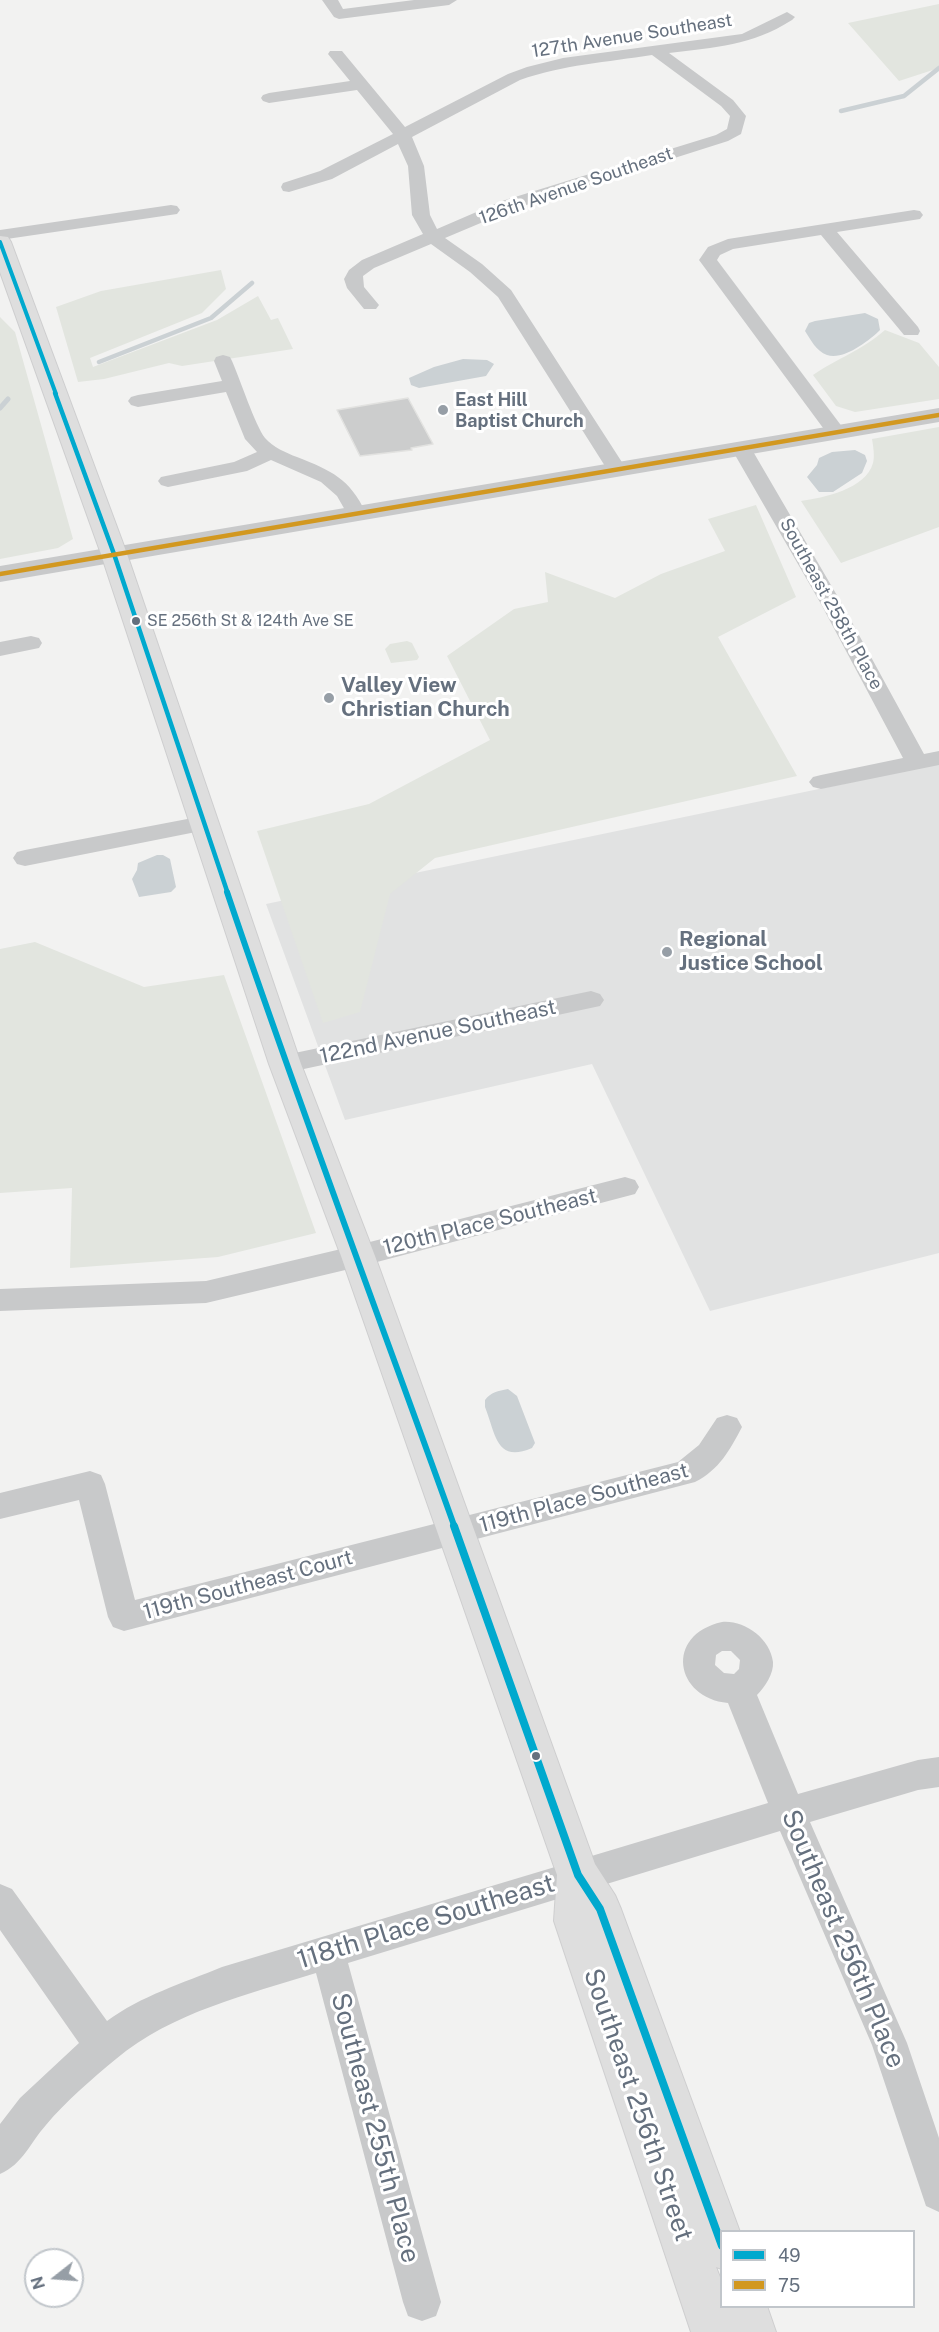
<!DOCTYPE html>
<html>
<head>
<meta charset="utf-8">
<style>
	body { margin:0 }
	#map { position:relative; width:939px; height:2332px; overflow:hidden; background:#f2f2f1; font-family:"Public Sans",sans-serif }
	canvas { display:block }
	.legend { position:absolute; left:720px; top:2230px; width:195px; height:78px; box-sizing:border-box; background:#fff; border:2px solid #c1c6cb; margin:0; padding:8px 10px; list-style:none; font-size:18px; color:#65707e }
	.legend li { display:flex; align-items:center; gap:12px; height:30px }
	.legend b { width:30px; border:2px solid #c1c6cb }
	.north { position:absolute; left:24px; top:2248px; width:60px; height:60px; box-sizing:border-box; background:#fff; border:2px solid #c1c6cb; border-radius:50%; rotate:253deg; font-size:16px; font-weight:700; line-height:24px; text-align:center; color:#65707e }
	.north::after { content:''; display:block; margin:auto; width:21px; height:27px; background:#969ea6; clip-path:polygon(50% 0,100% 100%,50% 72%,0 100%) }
</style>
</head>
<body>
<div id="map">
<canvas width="939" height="2332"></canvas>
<ul class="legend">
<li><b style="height:8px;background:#00a9ce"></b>49</li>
<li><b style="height:8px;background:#d29820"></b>75</li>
</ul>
<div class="north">N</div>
</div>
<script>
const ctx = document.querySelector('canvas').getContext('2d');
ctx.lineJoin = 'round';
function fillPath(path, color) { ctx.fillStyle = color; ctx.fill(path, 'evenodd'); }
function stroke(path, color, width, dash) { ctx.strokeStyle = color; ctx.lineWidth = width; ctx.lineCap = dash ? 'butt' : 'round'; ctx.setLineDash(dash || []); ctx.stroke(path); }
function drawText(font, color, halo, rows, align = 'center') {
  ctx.font = font + ' "Public Sans",sans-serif'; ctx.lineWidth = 6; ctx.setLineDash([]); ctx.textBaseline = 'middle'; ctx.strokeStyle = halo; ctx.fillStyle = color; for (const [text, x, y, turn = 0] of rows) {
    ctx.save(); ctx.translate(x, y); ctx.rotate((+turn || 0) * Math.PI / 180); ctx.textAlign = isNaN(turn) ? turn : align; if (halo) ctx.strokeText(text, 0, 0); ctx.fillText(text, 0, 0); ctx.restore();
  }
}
const built = new Path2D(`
	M939 764V1253L710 1311 592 1064 345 1120 266 904Z`);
const green = new Path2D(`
	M939 4V68L899 81 848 23Z
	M221 270 226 289 202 313 90 358 93 367 217 320 258 296 271 320 278 318 293 349 182 366 169 363 104 379 78 382 56 307 101 291Z
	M0 317 15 332 73 539 58 548 0 559Z
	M885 330 919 343 939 367V399L855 412 836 406 813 375C838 358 861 351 885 330Z
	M939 427V527L841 563 801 501C823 498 866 489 873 463 875 456 873 445 872 439Z
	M756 505 796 597 718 637 797 776 435 858 390 894 360 1012 323 1023 257 831 369 804 490 740 447 656 514 609 548 602 545 572 615 598 661 574 725 551 708 519Z
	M407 641 412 643 419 657 417 660 391 663 385 649 390 644Z
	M35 942 144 987 224 975 316 1233 218 1257 70 1268 72 1188 0 1193V949Z`);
const water = new Path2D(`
	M865 313 878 319 880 330C870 340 843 361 827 355 816 351 811 340 805 331L809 323 815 321Z
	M463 359 487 360 494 364 486 376 419 388 411 385 409 378 434 367Z
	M855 450 865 455 867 461 862 473 833 492H819L807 477 817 465 819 458 832 452Z
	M157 855H163L170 859 176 887 171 892 139 897 132 879 137 870 138 863Z
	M508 1389 517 1396 535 1443 532 1448C496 1463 496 1435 485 1407V1400C491 1392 498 1391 508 1389Z`);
const streamFar1 = new Path2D(`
	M841 111 904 96 939 68
	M99 362 211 318 252 283`);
const stream = new Path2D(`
	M0 408 8 399`);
const building = new Path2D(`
	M408 398 433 444 411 448 412 450 360 456 337 410Z`);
const minor = new Path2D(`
	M322 0H338L343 9 414 0H457L449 5 339 19 334 17Z
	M787 12 795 17 792 20C751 46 716 47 669 53L733 100 746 116 741 134 728 141 514 209 445 238 482 264 511 290 627 470 624 474H610L498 297 470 272 431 244 374 268 363 276 364 287 379 305 376 309H364L347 288 344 279 349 270 362 260 423 234 412 215 408 166 398 144 332 179 289 192 283 191 281 187 283 183 320 171 393 134 357 90 269 103 263 101 261 98 263 95 269 93 350 81 328 54 330 51H342L405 127 508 74 527 67 563 58 742 34ZM652 55 721 106 730 116 727 129 716 135 502 201 437 229 430 215 424 166 412 137 520 80C562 65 608 62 652 55Z
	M171 205 177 206 180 210 177 214 0 240V230Z
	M914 210 920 211 923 215 920 219 837 232 918 327 920 331 918 335H904L821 235 733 249 720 255 717 260 846 432 843 436H829L699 260 708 247 728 239Z
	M223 355 230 357 232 361C240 379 255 425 265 438 273 447 286 453 297 457 332 471 349 478 366 513L363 517H349L337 496 321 482 271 460 247 471 168 487 161 485 158 481 161 477 234 462 257 452 245 439 226 392 138 407 131 405 128 401 131 397 138 395 222 381 214 361 216 357Z
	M741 442 748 444 751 448 842 604 924 754 939 751V765L821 789 813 787 809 782 813 777 821 775 903 758 821 604 731 448 734 444Z
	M31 636 39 638 42 643 39 648 0 656V642Z
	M203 816 211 819 215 824 211 829 25 866 17 864 13 858 17 852 25 850Z
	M591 991 600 994 604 1000 600 1006 285 1073 276 1071 272 1064 276 1057 285 1055Z
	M625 1177 635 1180 639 1187 635 1194 358 1267 206 1303 0 1311V1289L206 1281 358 1245Z
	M727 1415 737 1418 742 1427C730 1450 719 1470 695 1482L124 1631 113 1627 108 1617 79 1500 0 1519V1493L90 1471 101 1475 105 1484 135 1600 678 1462 699 1445 717 1418Z
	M722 1622C744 1620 770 1638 773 1662 774 1673 765 1687 757 1695L798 1794 918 1760 939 1757V1787L918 1790 810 1822 907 2043 939 2138V2212L926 2206 872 2045 780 1831 348 1963 441 2302 436 2316 422 2321 408 2316 403 2302 316 1973C247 1995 172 2012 116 2059 93 2078 65 2102 46 2125 30 2143 23 2164 0 2174V2124L20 2098 79 2043 0 1930V1884L12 1889 107 2021C141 1996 183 1983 222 1967L768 1803 728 1703C675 1698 664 1635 722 1622ZM722 1651H731L740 1660 739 1669 734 1674 724 1673 715 1665 716 1655Z`);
const tertiary = new Path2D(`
	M939 408V422L0 582V566Z`);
const secondary = new Path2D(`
	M0 236 8 237 11 242 127 554 301 1064 375 1256 595 1864 615 1895 621 1909 740 2232H722V2269L716 2267 722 2282V2306H767L776 2332H691L554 1921 557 1875 341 1256 269 1064 101 554 0 272Z`);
const bus1Far3 = new Path2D(`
	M0 242 56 394`);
const bus1Far2 = new Path2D(`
	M55 393 114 554 228 894`);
const bus1Far1 = new Path2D(`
	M227 892C299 1106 379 1316 455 1528`);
const bus1 = new Path2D(`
	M454 1526 578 1875 600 1909 722 2246`);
const bus2 = new Path2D(`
	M0 574 939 415`);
const markers = [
	[443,410,6,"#969ea6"],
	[136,621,5,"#65707e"],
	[329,698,6,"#969ea6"],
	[667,952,6,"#969ea6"],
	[536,1756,5,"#65707e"]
];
const farBusnames = [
	["SE 256th St & 124th Ave SE",147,621]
];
const farStreetnames = [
	["127th Avenue Southeast",632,36,-9],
	["126th Avenue Southeast",576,186,-19],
	["Southeast 258th Place",831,604,61]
];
const farPoinames = [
	["East Hill",455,400],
	["Baptist Church",455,421]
];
const poiNames = [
	["Valley View",341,686],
	["Christian Church",341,710],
	["Regional",679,940],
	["Justice School",679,964]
];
const streetNames = [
	["122nd Avenue Southeast",438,1032,-12],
	["120th Place Southeast",490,1222,-14],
	["119th Place Southeast",584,1498,-15],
	["119th Southeast Court",248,1585,-15]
];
const nearStreetnames = [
	["118th Place Southeast",426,1922,-17],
	["Southeast 256th Place",843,1939,67],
	["Southeast 256th Street",638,2105,71],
	["Southeast 255th Place",375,2128,75]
];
fillPath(built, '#e1e2e2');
fillPath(green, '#e2e5df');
fillPath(water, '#cbd1d4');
stroke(streamFar1, '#cbd1d4', 4.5);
stroke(stream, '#cbd1d4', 5);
fillPath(building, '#cccdcd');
stroke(building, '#e2e2e0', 1.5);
stroke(secondary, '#cececf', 2);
fillPath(minor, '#c8c9ca');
fillPath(tertiary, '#c8c9ca');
fillPath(secondary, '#dedede');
stroke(bus1Far3, '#00a9ce', 4);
stroke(bus1Far2, '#00a9ce', 4.5);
stroke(bus1Far1, '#00a9ce', 6);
stroke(bus1, '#00a9ce', 8);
stroke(bus2, '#d29820', 4.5);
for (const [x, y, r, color] of markers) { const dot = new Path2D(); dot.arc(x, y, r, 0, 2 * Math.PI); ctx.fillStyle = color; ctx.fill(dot); stroke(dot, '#fff', 2); }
drawText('16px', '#65707e', '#fff', farBusnames, 'left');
drawText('18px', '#65707e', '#fff', farStreetnames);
drawText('bold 18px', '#65707e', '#fff', farPoinames, 'left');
drawText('bold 21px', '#65707e', '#fff', poiNames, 'left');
drawText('21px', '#65707e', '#fff', streetNames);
drawText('26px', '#65707e', '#fff', nearStreetnames);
</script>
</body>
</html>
